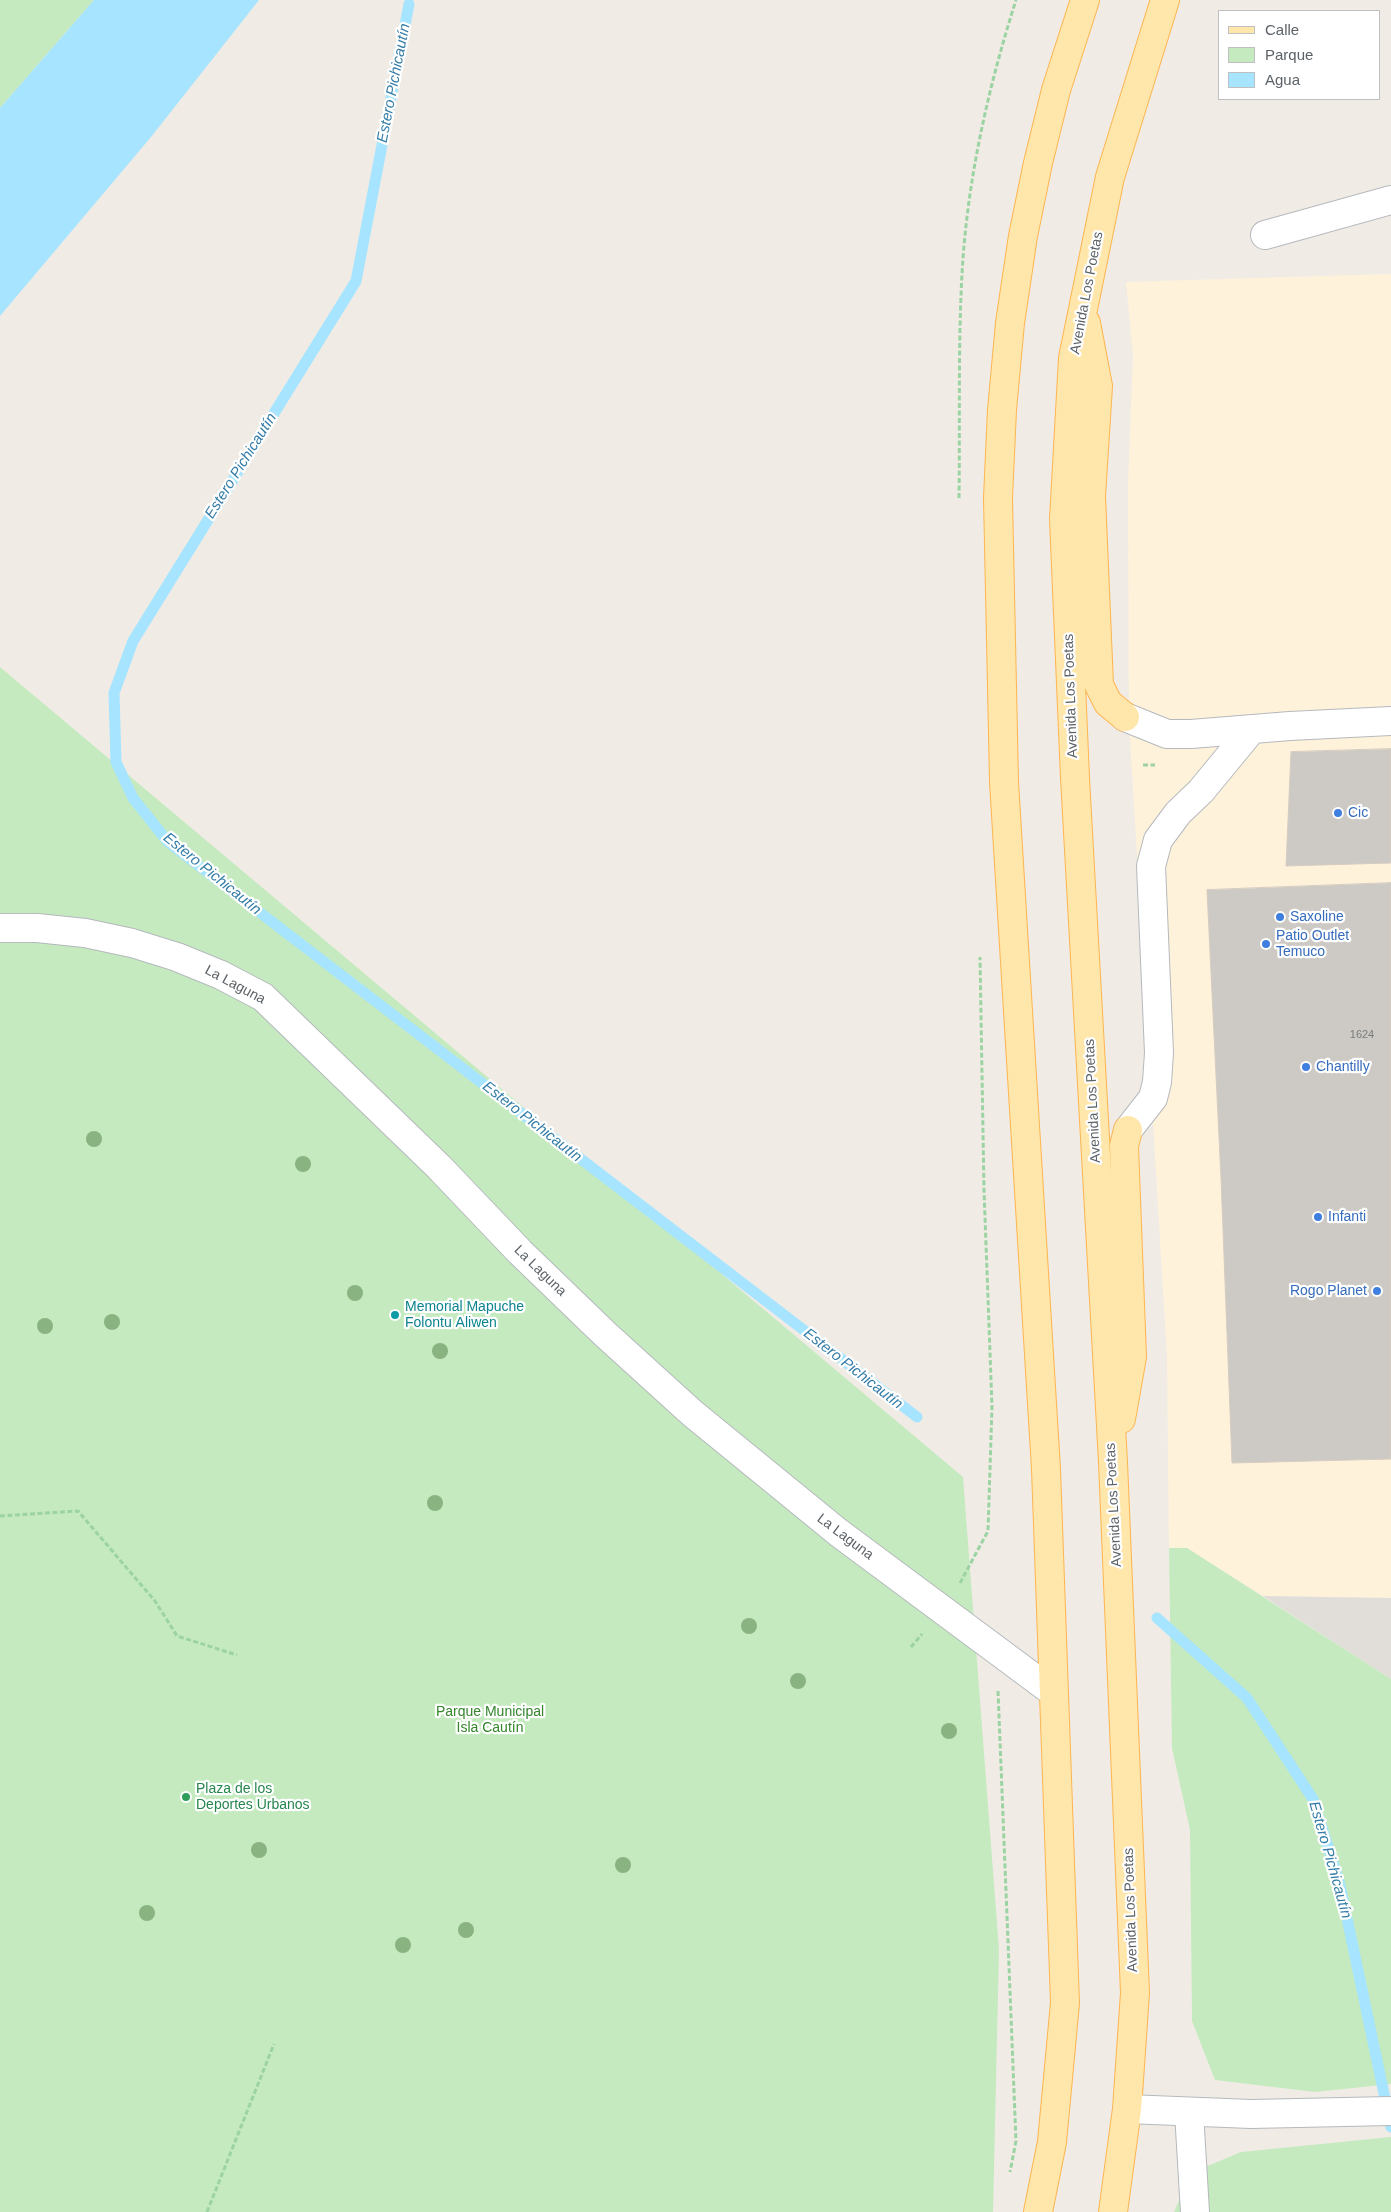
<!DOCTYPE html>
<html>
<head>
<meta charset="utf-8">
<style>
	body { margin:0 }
	#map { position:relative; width:1391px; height:2212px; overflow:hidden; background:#f0ece5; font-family:Helvetica,sans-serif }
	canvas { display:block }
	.legend { position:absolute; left:1218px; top:10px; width:162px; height:90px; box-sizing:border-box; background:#fff; border:1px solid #bec0c2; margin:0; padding:6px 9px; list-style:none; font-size:15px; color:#5c6267 }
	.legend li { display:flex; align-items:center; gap:10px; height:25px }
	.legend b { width:25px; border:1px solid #bec0c2 }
</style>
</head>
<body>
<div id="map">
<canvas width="1391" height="2212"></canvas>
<ul class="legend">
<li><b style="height:6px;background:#ffe6ab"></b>Calle</li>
<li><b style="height:14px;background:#c5eabf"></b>Parque</li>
<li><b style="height:14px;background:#a6e4ff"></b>Agua</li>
</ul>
</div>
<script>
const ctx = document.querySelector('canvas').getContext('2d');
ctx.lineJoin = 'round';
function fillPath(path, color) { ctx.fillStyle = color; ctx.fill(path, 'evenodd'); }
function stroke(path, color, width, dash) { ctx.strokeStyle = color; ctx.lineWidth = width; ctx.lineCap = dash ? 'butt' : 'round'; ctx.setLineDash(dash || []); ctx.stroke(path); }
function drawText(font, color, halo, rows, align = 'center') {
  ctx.font = font + ' Helvetica,sans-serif'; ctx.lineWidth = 4.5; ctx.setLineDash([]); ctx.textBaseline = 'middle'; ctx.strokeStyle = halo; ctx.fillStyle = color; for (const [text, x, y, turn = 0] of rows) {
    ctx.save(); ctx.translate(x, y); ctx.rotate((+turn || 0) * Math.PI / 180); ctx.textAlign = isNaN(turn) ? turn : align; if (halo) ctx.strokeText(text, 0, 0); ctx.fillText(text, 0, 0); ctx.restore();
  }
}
const commercial = new Path2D(`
	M1391 274V1598L1263 1596 1187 1548H1169L1167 1356 1129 722 1128 484 1133 355 1126 282Z`);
const industrial = new Path2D(`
	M1263 1596 1391 1598V1679Z`);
const green = new Path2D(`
	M0 0H94L0 108Z
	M0 667 963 1477 999 1950 993 2212H0Z
	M1169 1548H1187L1391 1679V2084L1315 2092 1215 2080 1192 2021 1190 1830 1172 1748Z
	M1391 2137V2212H1174L1191 2173 1241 2152Z`);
const water = new Path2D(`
	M94 0H259L151 137 0 316V108Z`);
const stream = new Path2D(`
	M409 4 356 281 133 641 114 693 116 762 133 798 168 842 917 1417
	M1157 1618 1247 1698 1313 1799 1340 1885 1391 2127`);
const building = new Path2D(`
	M1391 749V863L1286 866 1291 752Z
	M1391 883V1459L1232 1463 1221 1178 1207 890Z`);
const path = new Path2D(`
	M959 498C960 423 958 348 962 274 967 181 988 88 1016 0
	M1143 765H1155
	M0 1516 78 1511 155 1601 177 1636 237 1655
	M960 1583 988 1531 992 1407 984 1190 980 957
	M911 1647 922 1634
	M998 1691 1016 2141 1010 2172
	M207 2212 274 2044`);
const minor = new Path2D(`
	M1265 235 1391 200
	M1125 717 1167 734H1191L1290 726 1391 721
	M0 928H37L85 933 132 943 177 957 221 975 263 997 439 1167 520 1252 605 1334 692 1413 839 1533 1053 1692
	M1128 1130 1153 1098 1157 1082 1159 1053 1151 866 1158 840 1178 813 1201 791 1252 729
	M1127 2109 1251 2114 1391 2111
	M1189 2112 1195 2212`);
const major = new Path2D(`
	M1086 323 1098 386 1091 496 1099 685 1108 703 1125 717
	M1121 1419 1132 1357 1124 1146 1128 1130
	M1038 2212 1052 2142 1065 2003 1046 1469 1004 782 998 498 1002 410 1010 323 1023 236 1038 163 1056 90 1085 0
	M1113 2212 1127 2109 1135 1993 1113 1462 1075 778 1064 519 1073 358 1110 177 1165 0`);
const trees = [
	[94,1139],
	[303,1164],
	[355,1293],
	[112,1322],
	[45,1326],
	[440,1351],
	[435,1503],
	[749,1626],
	[798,1681],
	[949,1731],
	[259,1850],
	[623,1865],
	[147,1913],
	[466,1930],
	[403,1945]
];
const markers = [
	[1338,813,5,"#3f7fe0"],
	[1280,917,5,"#3f7fe0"],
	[1266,944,5,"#3f7fe0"],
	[1306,1067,5,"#3f7fe0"],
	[1318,1217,5,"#3f7fe0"],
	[1377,1291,5,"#3f7fe0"],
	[395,1315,5,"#0f9aa8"],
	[186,1797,5,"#2e9e5b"]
];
const numberNames = [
	["1624",1362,1035]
];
const streetNames = [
	["Avenida Los Poetas",1087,293,-79],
	["Avenida Los Poetas",1071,696,-92],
	["La Laguna",235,985,28],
	["Avenida Los Poetas",1093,1101,-93],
	["La Laguna",540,1271,44],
	["Avenida Los Poetas",1114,1505,-93],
	["La Laguna",845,1537,37],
	["Avenida Los Poetas",1131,1910,-92]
];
const shopNames = [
	["Cic",1348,813],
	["Saxoline",1290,917],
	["Patio Outlet",1276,936],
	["Temuco",1276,952],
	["Chantilly",1316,1067],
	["Infanti",1328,1217],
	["Rogo Planet",1367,1291,"right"]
];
const cultureNames = [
	["Memorial Mapuche",405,1307],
	["Folontu Aliwen",405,1323]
];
const parkNames = [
	["Parque Municipal",490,1712],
	["Isla Cautín",490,1728]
];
const leisureNames = [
	["Plaza de los",196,1789],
	["Deportes Urbanos",196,1805]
];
const waterNames = [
	["Estero Pichicautín",394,83,-79],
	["Estero Pichicautín",241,466,-58],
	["Estero Pichicautín",212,874,39],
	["Estero Pichicautín",532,1122,38],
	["Estero Pichicautín",853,1369,38],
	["Estero Pichicautín",1330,1860,74]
];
fillPath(commercial, '#fff2db');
fillPath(industrial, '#e1ded9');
fillPath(green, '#c5eabf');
fillPath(water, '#a6e4ff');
stroke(stream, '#a6e4ff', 11);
fillPath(building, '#cdc9c4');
stroke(building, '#d6cdc2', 1);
stroke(minor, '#b5b9bd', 30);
stroke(major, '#feb550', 30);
stroke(path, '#9bd3a3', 3, [5, 2.5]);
stroke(minor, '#fff', 28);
stroke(major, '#ffe6ab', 28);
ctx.fillStyle = '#89b380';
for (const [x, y] of trees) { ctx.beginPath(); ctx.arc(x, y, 8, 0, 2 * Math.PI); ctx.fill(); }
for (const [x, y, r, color] of markers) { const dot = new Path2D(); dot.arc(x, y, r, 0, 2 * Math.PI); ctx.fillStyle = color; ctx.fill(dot); stroke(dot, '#fff', 2); }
drawText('11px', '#787c7e', null, numberNames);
drawText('14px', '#5c6267', '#fff', streetNames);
drawText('14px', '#366cbe', '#fff', shopNames, 'left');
drawText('14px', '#0d838f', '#fff', cultureNames, 'left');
drawText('14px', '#35852d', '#fff', parkNames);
drawText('14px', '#27864d', '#fff', leisureNames, 'left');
drawText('italic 15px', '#347da8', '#fff', waterNames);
</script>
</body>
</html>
